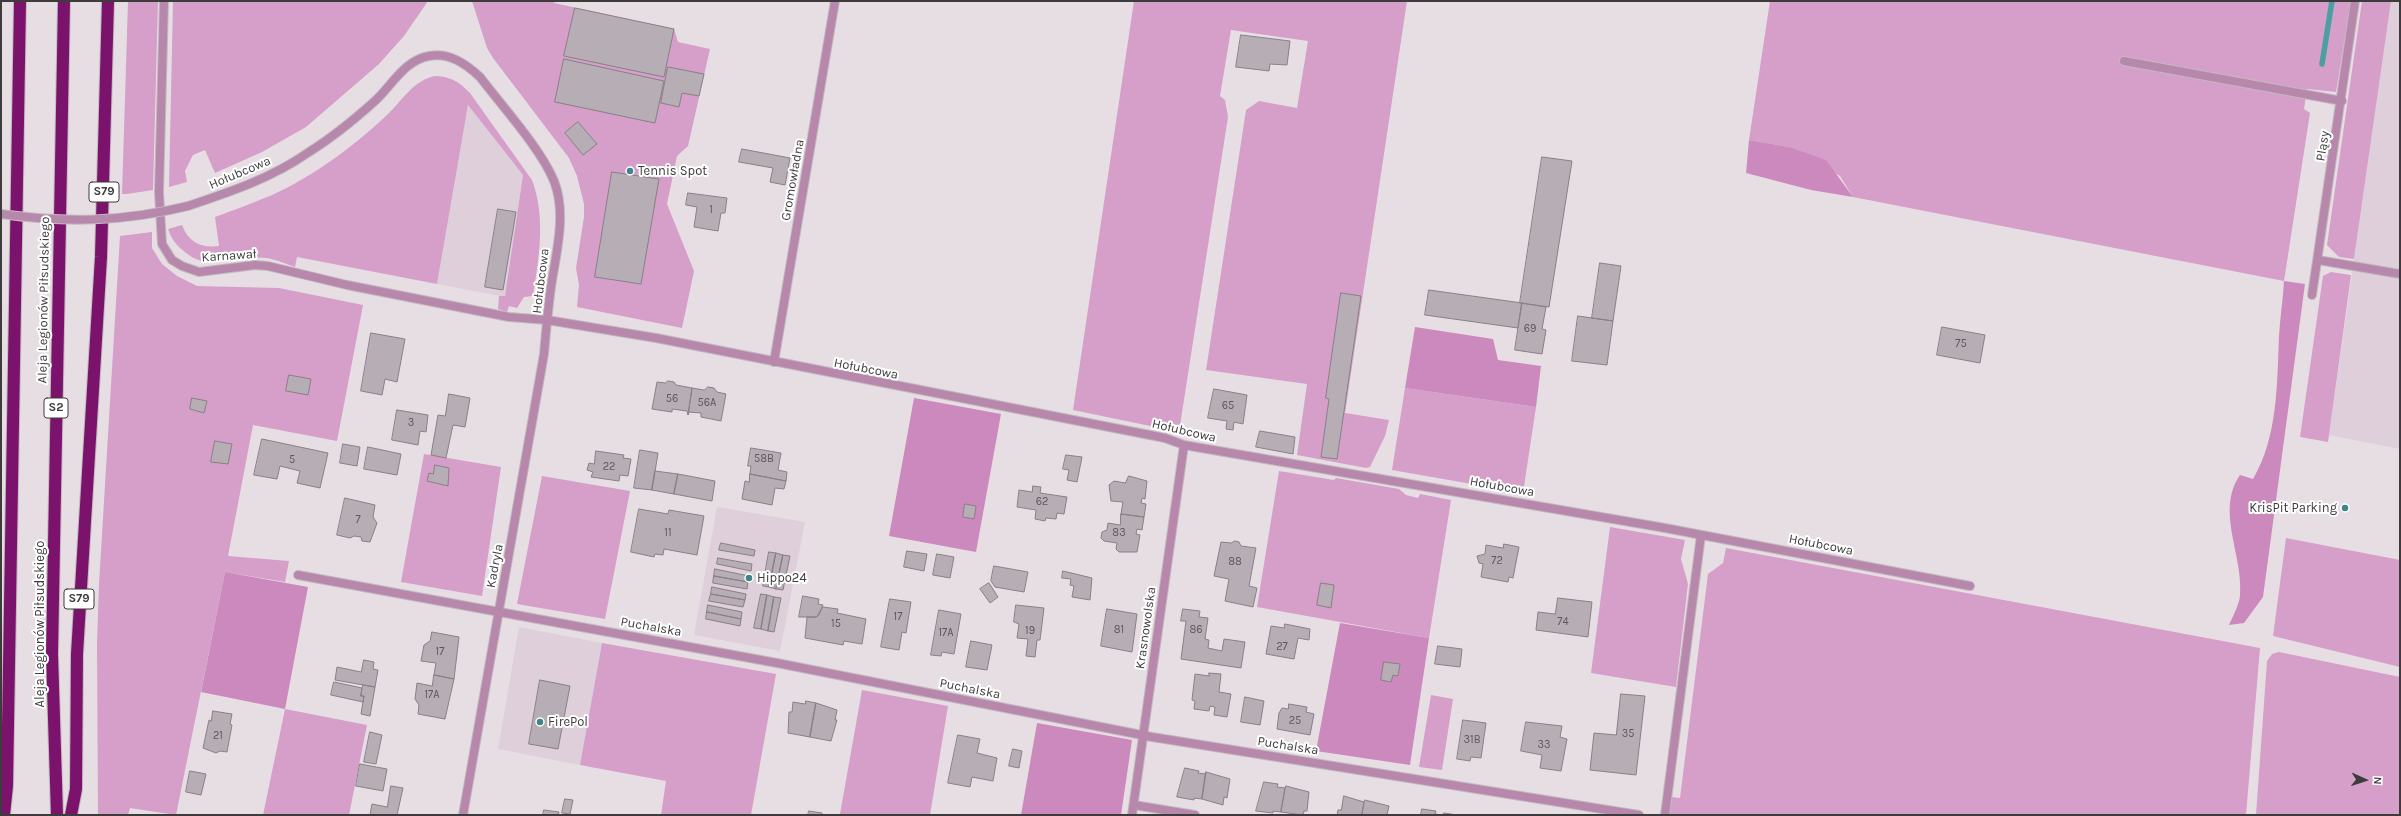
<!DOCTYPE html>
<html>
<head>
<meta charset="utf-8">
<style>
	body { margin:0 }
	#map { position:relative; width:2401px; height:816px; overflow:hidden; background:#e7dee4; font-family:Karla,sans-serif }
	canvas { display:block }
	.frame { position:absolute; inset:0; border:2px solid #3e3b3d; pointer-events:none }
	.north { position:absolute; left:2345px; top:760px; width:40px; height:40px; -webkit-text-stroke:3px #fff; paint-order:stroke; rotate:93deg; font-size:11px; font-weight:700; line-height:16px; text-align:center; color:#3e3b3d }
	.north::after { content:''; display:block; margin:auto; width:14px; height:18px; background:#3e3b3d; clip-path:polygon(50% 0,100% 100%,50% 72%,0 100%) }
</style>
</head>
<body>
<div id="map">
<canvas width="2401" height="816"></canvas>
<div class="frame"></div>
<div class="north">N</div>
</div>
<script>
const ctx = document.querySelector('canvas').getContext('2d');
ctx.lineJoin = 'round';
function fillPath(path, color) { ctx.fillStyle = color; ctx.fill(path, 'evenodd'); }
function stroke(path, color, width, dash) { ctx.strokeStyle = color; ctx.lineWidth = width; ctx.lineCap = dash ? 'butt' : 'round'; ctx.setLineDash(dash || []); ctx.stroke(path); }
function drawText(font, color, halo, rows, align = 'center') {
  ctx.font = font + ' Karla,sans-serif'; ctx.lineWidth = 4; ctx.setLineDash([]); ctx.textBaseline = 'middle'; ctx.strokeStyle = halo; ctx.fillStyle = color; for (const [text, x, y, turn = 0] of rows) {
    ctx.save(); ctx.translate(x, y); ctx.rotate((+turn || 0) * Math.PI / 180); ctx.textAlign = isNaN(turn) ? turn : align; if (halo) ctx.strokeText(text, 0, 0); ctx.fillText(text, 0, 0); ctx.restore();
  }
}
const built = new Path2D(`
	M2391 1H2400V449L2329 435Z
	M468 105 523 175 505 297 437 284Z
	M717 507 805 522 780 651 694 635Z
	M519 627 602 643 580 765 498 749Z`);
const green = new Path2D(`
	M128 1H158L153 190 127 194H122Z
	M173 1H428L404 36 379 64 306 127 262 152 215 173 205 150 193 155 185 171 187 182 169 187Z
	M472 1H554V3L674 29 678 42 710 49 688 146 677 156 667 204 694 271 682 328 577 307 579 285 576 268 584 217V204L577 176 569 158 493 58 487 48Z
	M1134 1H1407L1345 413 1389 420 1385 436 1370 467 1366 468 1297 455 1307 384 1206 370 1246 110 1259 101 1297 108 1308 41 1231 30 1220 96 1225 100 1228 117 1179 432 1073 410Z
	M1770 1H2351L2336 92 2307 89 2304 109 2310 113 2284 281 1853 197 1840 176 1789 147 1749 140Z
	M2362 1H2391L2354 259 2339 257 2327 245Z
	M436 76C452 77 459 82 470 93L532 180C546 217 539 258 533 296L524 297 517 308 509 306 507 312 498 309 499 296H505L523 175 468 105 437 284 297 257 295 267C286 264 275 259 266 258 237 254 211 273 186 253 176 245 172 240 168 229L182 225C189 243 201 248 219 246L215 217C234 210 253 203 272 195 314 176 354 146 387 115 402 101 414 79 436 76Z
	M152 232V248L162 264 177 276 197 286 279 288 363 305 337 441 253 425 228 556 289 561 285 582 225 572 176 815 130 808 128 815H98L97 644 99 584 120 236Z
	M2331 272 2351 275 2328 442 2300 437 2323 276Z
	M1405 388 1536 407 1523 493 1392 470Z
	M424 454 501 467 482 596 401 582Z
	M1279 471 1334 480 1336 478 1399 489 1406 495 1418 498 1420 494 1451 500 1429 638 1257 607Z
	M542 476 630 491 605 619 517 604Z
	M1610 527 1685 540 1681 559 1688 584 1676 687 1591 673Z
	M2286 538 2400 560V667L2273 636Z
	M1726 548 2260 648 2246 815H1669L1671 797 1680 798 1708 574 1723 563Z
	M602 643 776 674 751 815H661L666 781 580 765Z
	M2279 652 2400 677V815H2256L2267 661 2272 654Z
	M862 690 948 706 930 815 840 814Z
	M1431 695 1453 699 1442 770 1419 767Z
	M285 709 367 725 349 815H263Z`);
const forest = new Path2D(`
	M1749 140 1789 147 1826 160 1853 197 1811 190 1746 173Z
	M2284 281 2305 284 2263 597 2244 623 2229 625C2233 616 2239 605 2240 596 2244 556 2215 511 2240 475L2253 479C2278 437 2277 383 2279 336 2280 318 2283 299 2284 281Z
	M1415 327 1493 339 1498 360 1541 366 1536 407 1405 388Z
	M914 398 1001 414 976 552 889 536Z
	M225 572 308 587 285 709 201 692Z
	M1340 623 1429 638 1410 765 1316 751Z
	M1037 723 1132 740 1121 815H1021Z`);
const stream = new Path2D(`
	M2322 64 2332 1`);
const building = new Path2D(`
	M575 8 674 29 664 77 564 56Z
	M1241 35 1290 41 1287 65 1270 64 1269 71 1236 67Z
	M564 59 664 81 655 123 555 102Z
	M668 67 704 74 699 96 682 93 679 107 661 103Z
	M578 122 597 144 583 155 565 133Z
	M742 149 790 158 785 185 770 182 773 168 739 162Z
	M1542 157 1572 161 1549 307 1520 303Z
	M612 172 659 179 641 284 595 277Z
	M688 193 727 198 725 213H721L718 231 694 227 697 207 686 205Z
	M498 209 516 212 503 290 485 287Z
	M1600 263 1621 266 1613 321 1592 318Z
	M1429 290 1522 303 1518 328 1425 315Z
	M1341 293 1361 296 1337 459 1321 457 1329 399 1326 398Z
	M1522 303 1546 307 1542 329 1546 330 1542 354 1515 350Z
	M1578 316 1613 321 1607 365 1572 361Z
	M1942 327 1985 335 1980 363 1937 355Z
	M371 333 405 339 397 382 385 379 382 395 361 391Z
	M289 375 311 379 308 395 286 391Z
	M668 381 674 382 676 385 692 388 688 415 687 411 672 409V412L652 409 657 382 665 383Z
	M708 387 714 388 717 392 726 394 721 421 701 417V413L689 412 688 415 692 388 704 390Z
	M1214 389 1247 395 1243 424 1234 422 1233 430 1226 429 1227 421 1208 418Z
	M449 394 470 398 465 427 453 425 446 458 431 455 438 415 445 416Z
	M192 398 207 401 204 413 190 409Z
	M397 410 428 415 426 432 420 431 418 445 392 440Z
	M1260 431 1295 437 1293 454 1256 447Z
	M262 439 328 453 320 488 297 483 300 471 280 466 277 479 254 475Z
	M215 441 232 444 228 464 211 462Z
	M343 444 360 447 357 466 340 463Z
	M368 447 401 454 397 475 364 469Z
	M751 448 781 453 778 470 787 472 786 481 750 474 751 466H748Z
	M640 450 658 453 652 490 634 488Z
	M596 451 624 455 623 458 631 459 628 476 620 475 619 481 591 477 593 472 587 470 589 463 594 464Z
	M1066 455 1082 457 1077 482 1067 480 1069 470 1063 469Z
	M435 465 449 468 448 486 427 481 429 473 433 474Z
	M655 471 678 474 674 494 652 490Z
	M678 474 715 481 712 501 674 494Z
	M750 474 786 481 784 489 775 488 772 505 742 499 745 481 749 482Z
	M1129 476 1147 481 1145 499 1142 498 1141 503 1146 504 1144 517 1121 514 1123 502 1111 501 1109 485 1114 481 1125 483Z
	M1033 486 1041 487 1040 493 1067 497 1064 514 1057 513 1056 519 1046 518 1045 521 1035 519 1036 510 1017 507 1019 490 1032 492Z
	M345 498 375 505 373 517 377 523 370 542 362 541 361 537 354 536 350 538 337 535Z
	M965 504 976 506 974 519 963 517Z
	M639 509 668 514 669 510 704 516 697 555 664 549 663 555 655 554 654 557 631 552Z
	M1121 514 1144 517 1142 530 1137 529 1136 534 1140 535 1137 552H1119L1116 549 1117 543 1104 541 1101 538 1102 532 1107 530 1108 523 1120 525Z
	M1235 541 1239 542 1241 546 1256 548 1249 586 1257 588 1253 607 1225 601 1229 579 1214 576 1221 542 1231 543Z
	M721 543 755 550 754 556 719 550Z
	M1504 544 1519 547 1513 578 1509 577 1508 582 1481 577 1483 564 1479 563 1477 556 1485 554 1486 545 1503 548Z
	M907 551 927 554 924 571 904 567Z
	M769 552 776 553 769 587 763 586Z
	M776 553 783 555 776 589 769 587Z
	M937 554 954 557 950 578 933 575Z
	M783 555 790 556 783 590 776 589Z
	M718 558 752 564 751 571 717 564Z
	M994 566 1028 572 1024 592 995 587 991 581Z
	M715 569 749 576 748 582 714 576Z
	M1063 571 1092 578 1090 600 1072 597 1074 586 1070 585 1071 579 1062 578Z
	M714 576 748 582 747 589 713 583Z
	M989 583 998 597 990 603 980 589Z
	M1321 583 1334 585 1331 608 1317 605Z
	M712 587 746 594 745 600 711 594Z
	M711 594 745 600 743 607 709 601Z
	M761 594 767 595 761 629 754 628Z
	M767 595 774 597 768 631 761 629Z
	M803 596 819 599 818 604 823 605 819 615 816 617H799Z
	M774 597 781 598 774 632 768 631Z
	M1558 598 1592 602 1588 637 1536 630 1538 612 1555 614Z
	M890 599 911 602 906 633 902 632 899 650 881 647Z
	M708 605 742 612 741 619 707 612Z
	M1016 605 1044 608 1040 640H1037L1035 657 1026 656 1028 639 1017 638 1019 624 1014 622Z
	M823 607 838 609 837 613 866 619 862 644 844 641 843 645 805 638 807 617H816Z
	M1107 609 1137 614 1132 652 1101 646Z
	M1183 609 1200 611 1199 617 1208 618 1205 639 1209 640 1208 648 1222 651 1224 639 1245 642 1241 668 1181 659 1186 621H1181Z
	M939 610 961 614 954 654 942 652 941 656 931 655Z
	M707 612 741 619 740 626 706 619Z
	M1285 624 1310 629 1309 640 1298 638 1294 659 1266 654 1271 626 1284 628Z
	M432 632 459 637 454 679 434 675 436 663 421 661 424 645 430 641Z
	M971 641 992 645 987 670 966 667Z
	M1438 646 1462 649 1460 667 1435 664Z
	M364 660 374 662 373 669 378 670 375 687 335 680 337 667 361 672Z
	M1384 662 1400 664 1398 676 1393 675 1391 682 1381 680Z
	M1209 673 1221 674 1219 692 1231 694 1227 717 1214 715 1215 707 1210 706 1209 711 1194 709 1195 701 1192 700 1195 674 1209 676Z
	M434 675 454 679 445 719 418 714 419 705 415 699 417 683 432 686Z
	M540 680 570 686 558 749 529 744Z
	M334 682 362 688 361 696H364L363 702 331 695Z
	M363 685 375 687 370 716 361 714 364 696H361Z
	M1621 694 1645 696 1636 775 1590 770 1594 733 1616 735Z
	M1245 697 1264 701 1260 725 1241 722Z
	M806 701 816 703 810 737 788 733 789 712H792L793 702 805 704Z
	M816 703 837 710 835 720H837L831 741 810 737Z
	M1289 704 1307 707 1306 712 1314 714 1310 735 1277 729 1279 713 1282 708 1288 709Z
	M213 711 232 714 230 724 232 725 227 752 220 751 216 753 203 748 209 720 211 721Z
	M1463 720 1486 723 1481 758 1471 757 1470 761 1457 759Z
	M1526 722 1562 726 1560 737 1567 739 1561 771 1540 768 1542 755 1521 751Z
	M370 732 382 735 376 764 364 762Z
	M958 735 980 739 977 753 997 758 993 781 972 777 970 787 948 783Z
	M1013 749 1022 751 1019 768 1009 766Z
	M360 764 387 769 383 791 356 786Z
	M1185 768 1199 771 1198 773 1205 774 1206 772 1202 799 1194 798V800L1177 797Z
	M190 771 206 774 201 795 186 792Z
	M1206 772 1230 779 1227 798 1224 797 1223 805 1202 799Z
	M1264 782 1278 784 1277 787 1285 788 1281 812 1273 811V813L1256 811Z
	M391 786 403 788 397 815H370L372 804 387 807Z
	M1286 786 1309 792 1307 811H1304L1303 815 1281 812Z
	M1344 796 1364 802 1362 815H1337L1338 810H1341Z
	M565 799 573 800 570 814 562 813Z
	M1365 800 1389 806 1387 815H1362Z
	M1422 809 1436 811 1435 814 1442 815H1421Z
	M544 810 559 812 558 815H543Z
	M809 811 822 813V815H808Z
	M1444 813 1457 815H1443Z`);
const lane = new Path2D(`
	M2124 61 2342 101
	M2318 260 2400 274
	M2312 295 2355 1
	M1665 815 1701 535`);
const street = new Path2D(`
	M164 1 159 192 162 244 172 260 182 266 199 272 255 265 268 266 347 285 509 317 547 320 656 338 1165 438 1184 445 1665 528 1970 586
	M188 206C230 192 272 178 309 152 333 137 355 119 376 100 392 85 405 60 429 56 449 52 466 64 480 77 502 106 541 149 554 181 567 214 556 253 551 287 548 309 546 331 544 354L463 815
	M774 362 835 1
	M298 575 777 663 1152 737 1639 815
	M1134 805 1195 815
	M1132 815 1184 445`);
const highway = new Path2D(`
	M4 815 7 786 20 1
	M57 815 52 654 64 1
	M71 815 76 789 77 654 101 257 108 1`);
const streetBridge = new Path2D(`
	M1 214C66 223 123 222 188 206`);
const markers = [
	[630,171,4,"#3d8588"],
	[2345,508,4,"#3d8588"],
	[749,578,4,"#3d8588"],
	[540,722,4,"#3d8588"]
];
const numberNames = [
	["1",711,210],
	["69",1530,329],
	["75",1961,344],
	["56",672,399],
	["56A",707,403],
	["65",1228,406],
	["3",411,423],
	["58B",764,459],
	["5",292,460],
	["22",609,467],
	["62",1042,502],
	["7",358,520],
	["11",668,533],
	["83",1119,533],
	["72",1497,561],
	["88",1235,562],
	["17",898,617],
	["74",1563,622],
	["15",836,624],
	["81",1119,630],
	["86",1196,630],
	["19",1030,631],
	["17A",946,633],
	["27",1282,647],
	["17",440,652],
	["17A",432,695],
	["25",1295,721],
	["35",1628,734],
	["21",218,736],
	["31B",1472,740],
	["33",1544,745]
];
const shields = [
	[104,192,30],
	[56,408,24],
	[79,599,30]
];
const shieldNames = [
	["S79",104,192],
	["S2",56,408],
	["S79",79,599]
];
const streetNames = [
	["Pląsy",2323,146,-81],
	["Hołubcowa",240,173,-23],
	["Gromowładna",793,180,-80],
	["Karnawał",229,256,-4],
	["Hołubcowa",541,281,-83],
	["Aleja Legionów Piłsudskiego",44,300,-89],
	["Hołubcowa",866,369,11],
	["Hołubcowa",1184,431,13],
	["Hołubcowa",1502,487,10],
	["Hołubcowa",1821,545,11],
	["Kadryla",495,566,-79],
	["Aleja Legionów Piłsudskiego",40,624,-90],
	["Puchalska",651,627,10],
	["Krasnowolska",1146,628,-82],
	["Puchalska",970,689,11],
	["Puchalska",1288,746,9]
];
const poiNames = [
	["Tennis Spot",638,171],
	["KrisPit Parking",2337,508,"right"],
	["Hippo24",757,578],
	["FirePol",548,722]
];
fillPath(built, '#decfda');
fillPath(green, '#d59fc9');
fillPath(forest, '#cc89bd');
stroke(stream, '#4b9fa3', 5.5);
fillPath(building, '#b7aeb5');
stroke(building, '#888086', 1);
stroke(lane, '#c2babf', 10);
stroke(street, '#c2babf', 10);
stroke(highway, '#c2babf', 14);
stroke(lane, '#b788ac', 8);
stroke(street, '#b788ac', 8);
stroke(highway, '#7b136d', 12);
stroke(streetBridge, '#c2babf', 10, []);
stroke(streetBridge, '#b788ac', 8);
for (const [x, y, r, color] of markers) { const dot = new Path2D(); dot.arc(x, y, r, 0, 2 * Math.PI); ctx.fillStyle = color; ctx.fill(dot); stroke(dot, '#fff', 1.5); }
drawText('11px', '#5c585b', null, numberNames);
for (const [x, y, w] of shields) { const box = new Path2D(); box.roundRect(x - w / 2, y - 10, w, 20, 3); ctx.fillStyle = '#fff'; ctx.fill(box); stroke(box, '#3e3b3d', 1); }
drawText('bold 12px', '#3e3b3d', null, shieldNames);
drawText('13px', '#3e3b3d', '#fff', streetNames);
drawText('13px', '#3e3b3d', '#fff', poiNames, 'left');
</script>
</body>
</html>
